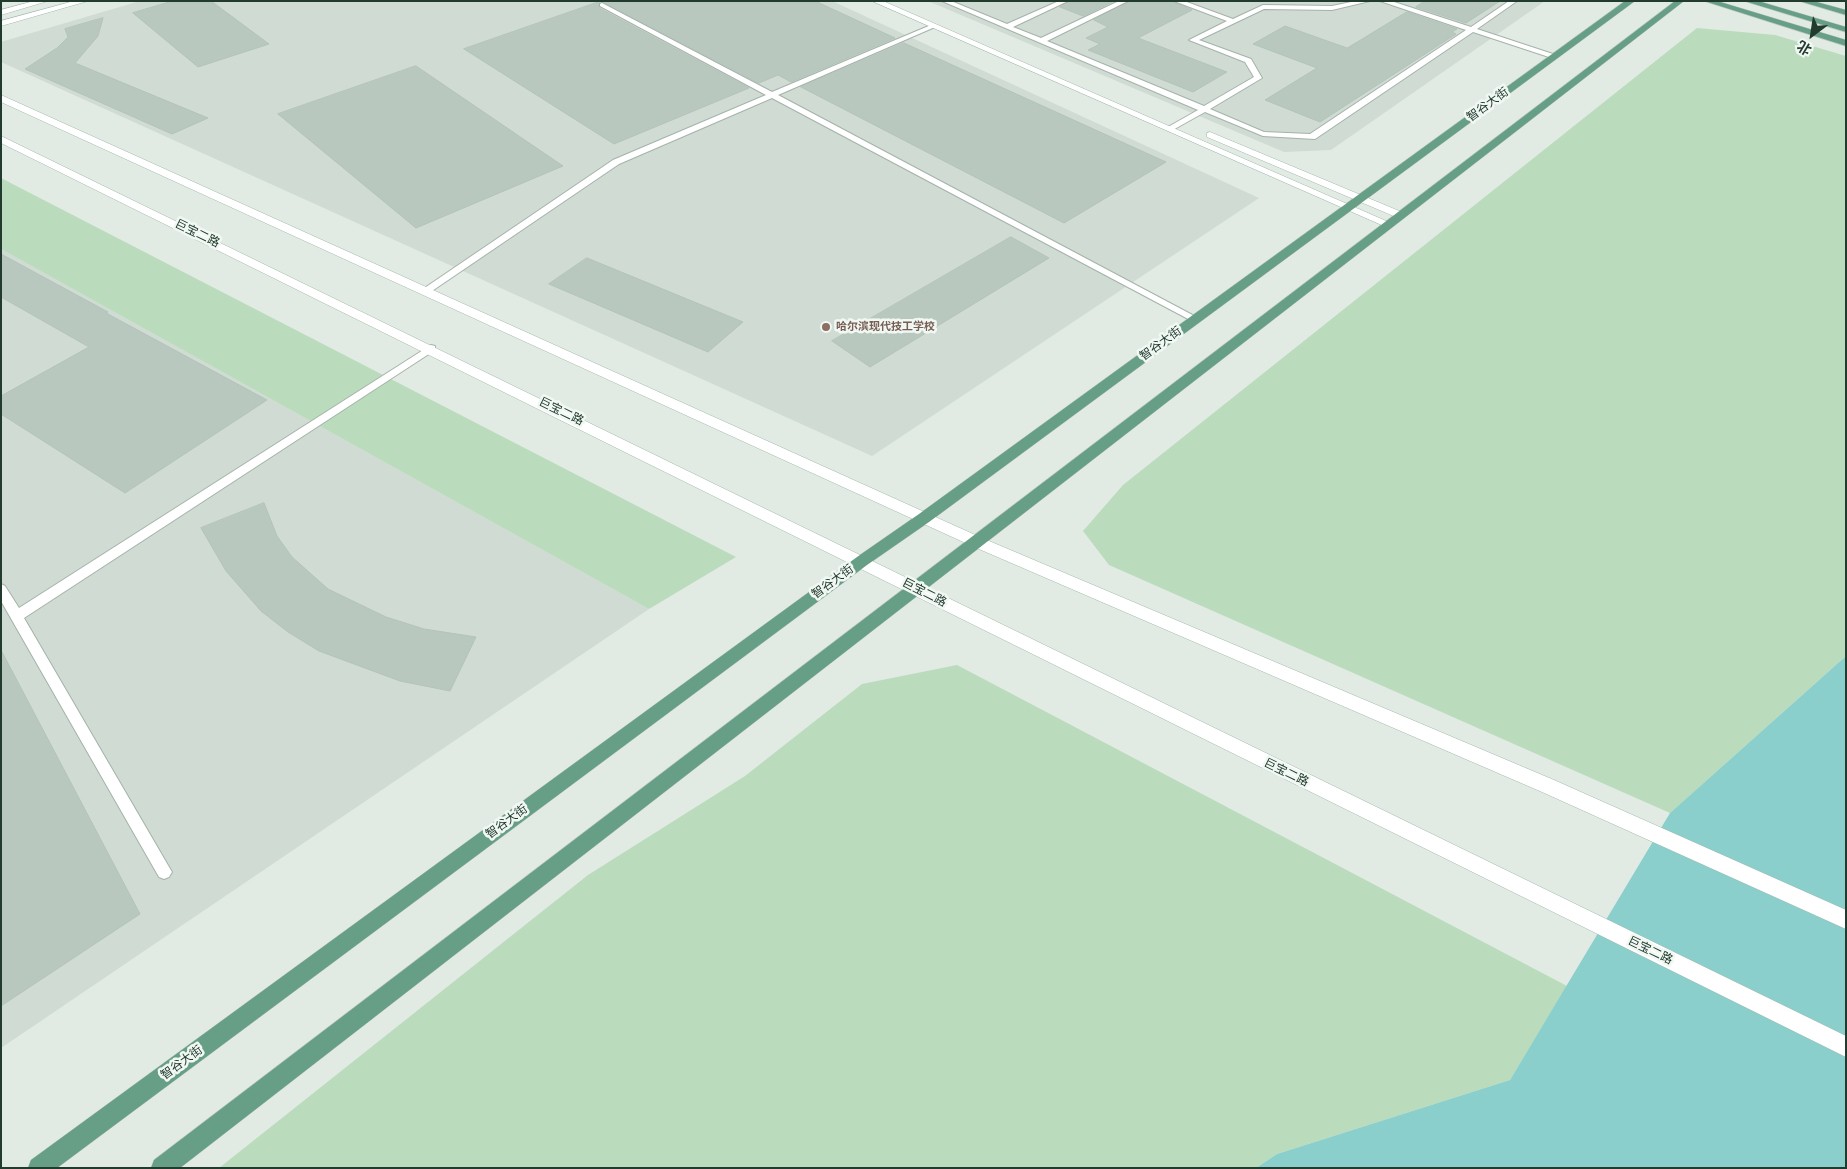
<!DOCTYPE html>
<html>
<head>
<meta charset="utf-8">
<style>
	body { margin:0 }
	#map { position:relative; width:1847px; height:1169px; overflow:hidden; background:#e1ebe4; font-family:"DM Sans","Noto Sans SC",sans-serif }
	canvas { display:block }
	.frame { position:absolute; inset:0; border:2px solid #223b2f; pointer-events:none }
	.north { position:absolute; left:1787px; top:10px; width:50px; height:50px; -webkit-text-stroke:4px #f1f8f3; paint-order:stroke; rotate:211deg; font-size:14px; font-weight:700; line-height:20px; text-align:center; color:#223b2f }
	.north::after { content:''; display:block; margin:auto; width:18px; height:22px; background:#223b2f; clip-path:polygon(50% 0,100% 100%,50% 72%,0 100%) }
</style>
</head>
<body>
<div id="map">
<canvas width="1847" height="1169"></canvas>
<div class="frame"></div>
<div class="north">北</div>
</div>
<script>
const ctx = document.querySelector('canvas').getContext('2d');
ctx.lineJoin = 'round';
function fillPath(path, color) { ctx.fillStyle = color; ctx.fill(path, 'evenodd'); }
function stroke(path, color, width, dash) { ctx.strokeStyle = color; ctx.lineWidth = width; ctx.lineCap = dash ? 'butt' : 'round'; ctx.setLineDash(dash || []); ctx.stroke(path); }
function drawText(font, color, halo, rows, align = 'center') {
  ctx.font = font + ' "DM Sans","Noto Sans SC",sans-serif'; ctx.lineWidth = 5; ctx.setLineDash([]); ctx.textBaseline = 'middle'; ctx.strokeStyle = halo; ctx.fillStyle = color; for (const [text, x, y, turn = 0] of rows) {
    ctx.save(); ctx.translate(x, y); ctx.rotate((+turn || 0) * Math.PI / 180); ctx.textAlign = isNaN(turn) ? turn : align; if (halo) ctx.strokeText(text, 0, 0); ctx.fillText(text, 0, 0); ctx.restore();
  }
}
const built = new Path2D(`
	M140 1H832L1259 198 872 456 1 62V42Z
	M928 1H1545L1331 150 1284 152Z
	M1 249 649 609 1 1048Z`);
const green = new Path2D(`
	M1697 28 1775 35 1846 56V656L1670 813 1109 565 1083 531 1123 485Z
	M1 178 736 557 649 609 1 249Z
	M957 665 1567 986 1510 1080 1277 1154 1256 1168H219L588 875 745 776 862 684Z`);
const water = new Path2D(`
	M1846 656V1168H1256L1277 1154 1510 1080 1670 813Z`);
const building = new Path2D(`
	M173 1H211L269 44 198 67 133 13Z
	M602 1H815L895 38 791 82 778 75 759 83Z
	M1070 1H1114L1083 16 1060 7Z
	M1130 1H1172L1192 10 1138 38 1227 72 1193 92 1088 50 1100 44 1086 38 1108 27 1094 20Z
	M1425 1H1500L1466 23 1416 7Z
	M599 2V8L749 88 614 144 464 49Z
	M1407 12 1457 29 1452 32 1456 34 1320 122 1265 100 1317 68 1253 44 1285 26 1347 48Z
	M103 18 98 36 75 63 208 118 172 134 25 69 57 48 68 37 65 29Z
	M904 43 1166 162 1064 223 801 87Z
	M416 66 563 166 416 228 278 114Z
	M1011 237 1049 258 870 367 832 341Z
	M1 254 108 312 106 313 267 400 125 493 1 414V396L89 347 1 297Z
	M587 258 743 322 708 352 549 284Z
	M264 503 277 536 292 557 328 589 386 617 424 629 476 637 450 691 400 681 319 651 288 632 261 611 226 571 201 528Z
	M1 650 140 914 1 1006Z`);
const lane = new Path2D(`
	M942 1H951L1007 24 1059 1H1068L1013 27 1041 38 1119 1H1128L1047 41 1204 106 1254 77 1245 62 1189 40 1227 21 1174 1H1184L1233 19 1263 5 1332 6 1356 1H1370L1332 10 1264 9 1199 40 1251 59 1262 78 1210 109 1264 132 1310 134 1466 30 1380 1H1391L1471 27 1509 1H1517L1477 29 1559 56 1552 58 1473 32 1315 139 1263 136 1205 112 1171 131 1167 129 1168 127 1198 110Z
	M602 3 772 92 931 25H935V27L778 95 1200 319 1198 321H1192L772 98 619 164 429 293H423V289L613 160 766 95 600 6V4Z
	M431 345 435 346V350L24 618 169 867 172 872 169 877 164 879 159 877 1 601V584L5 586 19 608Z`);
const secondary = new Path2D(`
	M34 1H48L1 15V10Z
	M74 1H88L1 26V21Z
	M872 1H883L1393 224 1388 227 1384 226Z
	M1 95 982 538 1554 780 1846 910V929L1542 792 972 546 1 102Z
	M1210 132 1404 213 1405 215 1400 218 1396 217 1207 137V133Z
	M1 136 1846 1036V1057L1 143Z`);
const primary = new Path2D(`
	M1625 1H1635L929 522 867 565 57 1168H28L31 1160 857 557 919 514Z
	M1675 1H1684L180 1168H151L154 1160Z
	M1704 1H1717L1846 40V46Z
	M1744 1H1758L1846 27V32Z
	M1799 1H1813L1846 10V15Z`);
const markers = [
	[826,327,5,"#8d6e63"]
];
const farEducationnames = [
	["哈尔滨现代技工学校",836,327]
];
const streetNames = [
	["智谷大街",1488,105,-36],
	["巨宝二路",197,234,26],
	["智谷大街",1161,344,-36],
	["巨宝二路",561,412,26],
	["智谷大街",833,582,-36],
	["巨宝二路",924,593,27],
	["巨宝二路",1286,773,26],
	["智谷大街",507,822,-36],
	["巨宝二路",1650,951,26],
	["智谷大街",182,1063,-36]
];
fillPath(built, '#cfdbd3');
fillPath(green, '#badcbc');
fillPath(water, '#8acfcb');
fillPath(building, '#b9c8bf');
stroke(building, '#b3c4ba', 1);
stroke(lane, '#a4b3aa', 2);
stroke(secondary, '#a2b9ad', 1);
stroke(primary, '#c1c8c5', 1);
fillPath(lane, '#fff');
fillPath(secondary, '#fff');
fillPath(primary, '#669f85');
for (const [x, y, r, color] of markers) { const dot = new Path2D(); dot.arc(x, y, r, 0, 2 * Math.PI); ctx.fillStyle = color; ctx.fill(dot); stroke(dot, '#f1f8f3', 2); }
drawText('bold 11px', '#785e54', '#f1f8f3', farEducationnames, 'left');
drawText('12px', '#223b2f', '#f1f8f3', streetNames);
</script>
</body>
</html>
